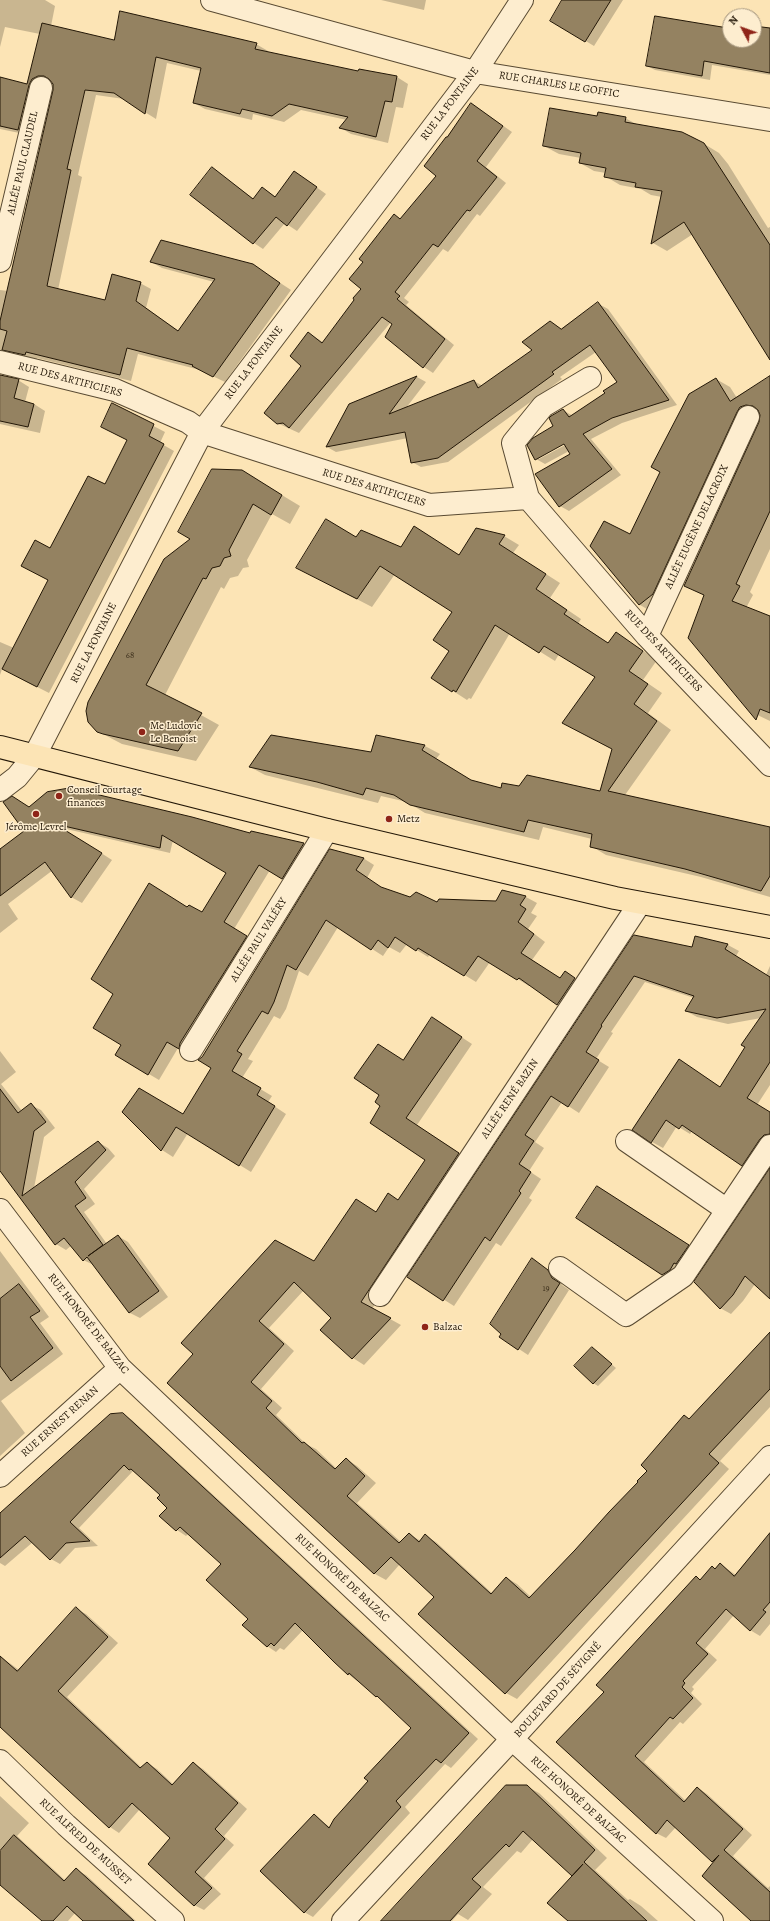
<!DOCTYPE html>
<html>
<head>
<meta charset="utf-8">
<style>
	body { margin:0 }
	#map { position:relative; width:770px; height:1921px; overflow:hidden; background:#fce4b5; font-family:Alegreya,serif }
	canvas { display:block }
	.north { position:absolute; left:722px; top:8px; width:40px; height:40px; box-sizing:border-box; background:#fdedcf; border:1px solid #a6977f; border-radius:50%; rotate:311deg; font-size:11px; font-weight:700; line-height:16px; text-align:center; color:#231707 }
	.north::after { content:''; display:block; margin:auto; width:14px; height:18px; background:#8f2418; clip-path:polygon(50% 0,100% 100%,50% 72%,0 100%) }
</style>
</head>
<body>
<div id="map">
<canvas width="770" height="1921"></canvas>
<div class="north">N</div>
</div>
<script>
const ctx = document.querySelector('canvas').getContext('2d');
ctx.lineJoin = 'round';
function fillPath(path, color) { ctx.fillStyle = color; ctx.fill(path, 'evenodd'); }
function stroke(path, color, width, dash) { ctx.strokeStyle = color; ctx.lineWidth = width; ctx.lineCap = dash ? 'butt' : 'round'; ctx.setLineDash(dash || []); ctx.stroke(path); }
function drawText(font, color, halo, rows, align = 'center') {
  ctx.font = font + ' Alegreya,serif'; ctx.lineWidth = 3; ctx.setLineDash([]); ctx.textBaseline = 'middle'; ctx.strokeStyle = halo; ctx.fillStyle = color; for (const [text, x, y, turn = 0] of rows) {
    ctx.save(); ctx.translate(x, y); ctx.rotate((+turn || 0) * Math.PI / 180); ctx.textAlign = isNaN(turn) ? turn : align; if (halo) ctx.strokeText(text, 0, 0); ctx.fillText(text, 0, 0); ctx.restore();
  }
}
const shadow = new Path2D(`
	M0 0H45L55 6 51 26 114 41 256 44 268 51 267 53 359 72 360 70 397 77 408 84 403 108 396 107 388 143 351 134 341 128 347 120 301 110 284 122 253 114 252 120 205 109 194 103 201 71 167 63 156 119 124 99 96 95 78 175 82 177 58 290 106 301 140 283 151 289 146 308 179 331 214 282 162 268 151 262 253 265 291 290 225 382 200 370 138 354 131 381 37 358 36 361 0 363V290L8 291 54 91V85L52 82H49L29 135 0 129V78L28 85 40 34 5 27 0 47ZM139 284H141L135 306 133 305Z
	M381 0H426L424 10Z
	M564 0H623L594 46 551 20Z
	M730 22V40H754V27L770 29V75L712 65 710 80 655 70 647 66 729 29Z
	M472 104 512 132 486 167 506 183 480 216 477 214 448 252 443 249 404 298 409 302 406 305 454 345 433 373 424 367 391 322 299 433 277 423 303 366 309 333 324 343 362 289 365 262 395 215 401 219 437 175 448 139Z
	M597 117 625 118 638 125 682 133 693 137 719 153 728 164 768 228 770 227V351L693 234 667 251 653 243 662 197 651 195 641 189 620 185 605 176 606 173 594 171 580 163 581 158 559 154 544 146Z
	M212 168 254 199 263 188 276 197 295 172 326 194 297 231 285 223 263 249 254 243Z
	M599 304 608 309 677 405 622 423 591 439 621 475 569 511 560 506 571 454 569 451 545 464 536 459 563 410 573 416 606 394 618 382 596 352 560 377 562 379 448 462 421 467 412 462 408 438 336 452 327 447 350 405 417 377 426 382 406 408 474 381 483 386 534 350 550 322 562 330ZM568 441 569 443 539 459V456Z
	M0 374 1 376 18 380 29 387 25 402 34 404 45 411 40 433 0 424Z
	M770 377V549L750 592 753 595 746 608 770 619V721L749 711 705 596 685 585 760 423V412L754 415 654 613 640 605 591 546 630 536 716 379 730 387 737 398Z
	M113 405 165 432 160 443 174 451 49 693 2 669 0 675V642L14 648 49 580 51 549 105 486 128 441Z
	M242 471 300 506 290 524 272 514 247 560 249 567 243 568 238 576 230 578 224 589 221 587 165 695 219 725 196 761 122 744 103 734 192 539Z
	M477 529 504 536 519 545 513 553 560 583 550 598 581 619 578 624 609 643 616 633 657 660 643 680 662 693 648 713 671 730 625 795 770 828V897L701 877 606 855 591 846 592 839 543 827 539 840 425 813 407 802 381 796 378 803 265 775 250 767 371 754 377 736 425 746 440 754 436 759 472 782 502 789 520 788 601 792 612 749 596 677 559 654 555 661 510 633 471 699 469 698 467 700 433 678 451 651 454 612 395 574 372 607 312 576 356 538 401 549 460 556Z
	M29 808 250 834 251 832 304 844 314 850 293 884 270 870 234 929 257 943 189 1054 178 1048 159 1080 117 1055 188 908 202 914 227 872 173 840 170 853 62 828 112 860 82 903 71 897 53 870 8 904 18 919 0 933V850L26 831Z
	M363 858 374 865 367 878 383 889 410 898 437 903 496 902 503 891 526 897 537 903 531 913 537 916 528 929 545 942 532 960 561 979 565 973 576 979 569 1011 530 984 529 986 490 962 476 982 430 954 428 957 407 944 400 953 389 947 383 956 338 927 308 976 299 971 286 1009 280 1019 274 1016 248 1059 253 1061 242 1078 272 1096 268 1102 286 1114 251 1172 188 1133 173 1157 162 1150 123 1112 183 1115 213 1068 202 1057Z
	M634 936 693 948 696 937 728 945 739 951 736 956 766 975 770 966V1085L757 1105 770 1113V1148L753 1171 692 1131 690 1134 677 1126 663 1148 652 1142 690 1067 720 1087 746 1047 761 1018 728 1024 697 1017 686 1011 694 998 645 982 611 1032 613 1033 596 1059 609 1067 579 1113 562 1102 535 1142 544 1148 529 1171 541 1179 529 1198 532 1200 501 1246 496 1243 454 1306 408 1277Z
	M443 1025 472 1044 417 1125 469 1160 372 1309 401 1325 364 1365 353 1358 322 1329 333 1318 304 1290 269 1328 294 1351 261 1389 282 1408 276 1415 306 1444 316 1449 337 1469 346 1459 357 1466 376 1483 357 1503 401 1542 409 1534 421 1541 426 1536 436 1542 493 1594 507 1578 517 1584 531 1597 640 1482 685 1416 690 1419 770 1333V1407L720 1461 729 1469 517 1699 506 1693 419 1614 435 1597 400 1564 386 1580 375 1574 169 1383 376 1213 399 1201 427 1160 382 1106 404 1061Z
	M0 1051 16 1072 1 1084 22 1111 31 1105 41 1110 55 1128 44 1137 34 1188 98 1142 108 1148 115 1156 84 1189 95 1204 84 1212 107 1244 118 1236 128 1242 168 1297 140 1318 130 1313 94 1265 83 1260 72 1245 66 1250 56 1244 0 1169Z
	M770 1170V1298L755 1284 743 1301 731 1314 720 1308Z
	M598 1187 703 1254 678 1283 663 1274Z
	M0 1251 49 1317 40 1323 63 1354 1 1401 25 1433 0 1456Z
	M532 1260 558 1276 562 1285 569 1290 528 1355 519 1349Z
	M592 1348 616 1368 598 1386 593 1383Z
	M123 1414 132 1420 478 1739 451 1768 445 1764 405 1807 410 1813 313 1917 304 1912 314 1815 331 1828 412 1728 382 1700 348 1674 303 1630 284 1650 280 1648 276 1652 267 1646 250 1618 223 1564 189 1533 186 1536 177 1530 161 1516 168 1508 161 1495 133 1471 79 1528 98 1546 75 1548 60 1564 51 1559 33 1542 5 1566 0 1563V1514Z
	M770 1533V1624L760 1636 750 1630 734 1615 705 1649 717 1660 692 1687 694 1689 691 1693 702 1704 683 1724 680 1722 644 1762 686 1801 698 1788 707 1794 752 1835 733 1856 768 1888 770 1886V1921H752L714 1862 676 1827 666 1838 656 1833 605 1692 697 1578 701 1580 720 1564 736 1575Z
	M76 1609 86 1614 118 1643 67 1697 142 1768 147 1763 157 1769 174 1785 193 1763 203 1769 247 1809 224 1836 234 1845 204 1878 221 1894 204 1910 194 1905 171 1838 140 1809 119 1833 110 1827 0 1726V1656L19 1670Z
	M526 1786 539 1793 607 1858 595 1870 628 1900 630 1899 641 1906 658 1921H569L573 1876 533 1839 521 1853 517 1851 483 1887 492 1894 468 1920 458 1914 452 1921H382Z
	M0 1796 29 1823 17 1836 66 1881 76 1870 86 1875 136 1921H84L75 1913 68 1921H43L0 1884Z`);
const building = new Path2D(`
	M562 0H611L585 42 550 21Z
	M120 11 257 43 255 49 358 71 359 69 397 76 392 102 385 101 376 137 339 128 348 117 289 104 272 116 242 109 240 114 193 103 201 68 156 57 145 114 114 93 85 90 67 169 71 170 47 286 105 300 112 274 141 282 136 301 178 331 215 279 150 262 161 240 253 264 280 283 213 377 192 366 193 365 127 348 120 375 26 352 25 355 2 350 7 331 0 329V321L53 90V84L49 79 44 76H38L32 79 29 85 18 130 0 126V77L27 84 42 23 114 40Z
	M655 16 728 28 730 21V40H754V26L770 28V73L704 61 702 76 646 66Z
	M471 103 503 126 477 161 497 177 470 211 467 210 438 247 433 244 395 292 400 296 397 299 445 339 423 368 385 337 392 324 382 317 289 428 283 423 277 424 264 413 301 366 290 356 308 332 322 343 354 300 353 298 361 289 349 279 363 262 359 259 394 214 400 219 436 176 424 166 446 137H447Z
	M550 108 597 116 598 112 626 117 625 122 682 132 704 143 770 245V360L684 222 651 244 662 191 635 187 636 183 604 177 606 168 579 163 581 153 543 146Z
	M212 167 253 199 262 187 275 197 294 171 317 187 287 226 276 217 253 244 190 195Z
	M598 302 669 400 612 418 583 434 612 469 559 507 535 474 570 454 564 444 535 460 527 445 533 438 553 426 549 418 551 416 563 409 569 417 605 393 603 391 617 382 590 345 552 372 554 374 438 458 411 463 405 432 326 447 349 404 417 376 389 414 474 380 478 388 532 350 522 342 550 321 561 329Z
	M0 375 19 379 14 398 34 404 28 427 0 421Z
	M770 376V511L736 584 740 586 732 601 770 616V713L760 709 756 720 688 638 704 595 684 586 759 422 760 415 758 410 753 406 746 405 740 407 737 412 653 594 639 605 590 546 604 521 630 534 660 472 651 467 689 394 716 378 730 401Z
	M112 403 154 424 149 436 164 444 37 687 2 669 48 580 21 566 35 540 50 548 88 476 105 484 127 440 101 427Z
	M212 469 242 470 282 495 271 515 253 504 229 550 231 556 224 558 220 566 212 568 206 579 203 578 146 685 202 713 178 751 103 734 97 732 88 722 86 711 88 702 164 559 190 539 178 532Z
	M326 519 356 537 361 530 401 547 414 526 459 555 476 528 505 535 499 544 546 574 536 589 567 610 564 614 608 643 616 632 643 651 629 671 648 684 634 704 657 721 608 791 770 827V876L761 891 685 869 590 847 592 834 528 820 524 832 410 805 394 795 366 788 363 795 317 782 249 767 271 735 371 752 376 735 425 745 422 750 471 780 501 788 502 783 519 786 527 775 600 791 612 749 562 723 595 677 544 646 539 653 495 625 456 692 453 690 452 692 431 678 449 651 433 640 452 612 380 566 357 599 296 568Z
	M70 788 192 817 250 833 251 831 304 843 282 879 259 865 224 922 247 936 180 1043 179 1049 167 1042 148 1075 115 1055 121 1045 93 1028 113 994 91 979 149 883 187 907 189 905 202 912 226 873 162 835 160 848 55 824 102 853 71 898 45 862 0 896V849L24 831 3 802 12 796 29 807 47 792Z
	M330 849 364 858 356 870 381 887 410 897 416 892 437 902 439 899 496 901 502 890 526 896 520 905 526 909 518 922 534 934 521 953 560 978 565 971 575 978 557 1005 519 978 517 980 478 956 464 976 418 948 416 951 395 937 388 948 378 940 371 950 326 920 296 970 287 965 274 1002 268 1014 262 1011 237 1051 242 1054 232 1071 261 1088 257 1095 275 1106 239 1166 176 1127 161 1151 122 1112 139 1088 183 1114 211 1068 198 1060 202 1057Z
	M634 935 692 947 695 936 728 944 725 949 770 977V1062L747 1098 770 1112V1134L764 1135 760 1139 742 1166 682 1125 679 1129 666 1120 651 1143 632 1130 679 1059 720 1087 745 1047 741 1045 766 1009 717 1018 685 1011 694 996 634 976 601 1025 602 1026 586 1052 599 1060 568 1107 551 1096 525 1135 534 1141 519 1164 531 1172 519 1191 521 1193 490 1241 485 1237 443 1301 407 1277Z
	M432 1017 462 1037 406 1118 459 1153 361 1302 391 1318 352 1359 320 1330 331 1318 294 1282 259 1321 284 1344 251 1382 272 1401 266 1408 302 1443 304 1442 335 1469 346 1458 365 1476 347 1496 399 1543 409 1533 419 1542 425 1534 491 1594 506 1577 529 1598 575 1550 609 1512 638 1482 637 1481 647 1471 641 1465 684 1415 689 1419 770 1332V1389L709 1454 719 1463 505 1694 418 1614 434 1597 391 1557 374 1574 167 1383 193 1354 181 1343 275 1240 314 1261 356 1199 376 1212 388 1193 398 1200 425 1160 370 1123 380 1106 375 1102 379 1095 354 1078 378 1044 403 1060Z
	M0 1089 18 1113 31 1103 46 1122 34 1131 22 1196 98 1141 106 1150 75 1182 86 1198 75 1206 103 1245 88 1256 118 1235 159 1291 129 1313 87 1257 83 1261 64 1238 55 1245 0 1171Z
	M770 1168V1299L745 1276 733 1295 720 1309 694 1282Z
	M597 1186 689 1245 676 1264 674 1263 670 1270 662 1275 576 1218Z
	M532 1258 548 1270 552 1278 560 1283 518 1350 499 1337 501 1334 490 1324Z
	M19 1284 40 1311 30 1317 53 1348 11 1381 0 1366V1299Z
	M592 1347 612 1364 593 1384 574 1366Z
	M123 1413 469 1733 441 1763 436 1759 396 1801 401 1807 304 1913 260 1871 314 1814 329 1828 334 1819 368 1781 364 1778 411 1728 377 1696 376 1697 349 1673 348 1675 334 1662 295 1623 274 1646 271 1643 267 1647 242 1625 248 1619 206 1580 221 1564 180 1527 176 1531 159 1516 167 1508 157 1498 160 1495 131 1469 129 1470 124 1465 70 1522 90 1541 66 1543 50 1560 25 1536 0 1558V1513L110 1414Z
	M770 1533V1602L763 1610 766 1612 750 1631 726 1609 696 1643 708 1654 683 1681 685 1683 682 1687 693 1698 673 1719 670 1717 635 1756 684 1802 697 1787 743 1829 724 1850 770 1892V1921H751L702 1876 719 1855 712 1862 667 1820 656 1834 556 1742 604 1692 596 1685 696 1576 700 1580 712 1566 715 1569 720 1563 734 1576Z
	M76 1607 108 1637 58 1691 140 1768 147 1762 172 1785 193 1762 238 1803 215 1829 225 1839 195 1872 212 1888 194 1906 148 1864 170 1838 132 1803 109 1828 0 1727V1656L17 1671Z
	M506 1785H527L595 1850 584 1862 647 1921H568L547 1903 583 1864 572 1876 523 1831 509 1847 506 1844 472 1879 481 1887 450 1921H381Z
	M14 1835 64 1881 76 1868 134 1921H83L67 1906 53 1921H42L0 1885V1851Z`);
const minor = new Path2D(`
	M212 0 475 72 770 120
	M0 261 41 88
	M0 362 115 390 188 422 202 432 429 505 528 498 647 636 770 765
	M528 498 513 443 543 406 590 378
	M647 636 748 417
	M0 790 17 777 35 755 202 432 475 72 522 0
	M191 1050 327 830
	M627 1141 727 1210
	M0 1210 120 1368 512 1739 712 1921
	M560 1268 626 1315 683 1276 770 1146
	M380 1295 640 903
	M0 1476 120 1368
	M0 1761 66 1825 173 1921
	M343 1921 512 1739 770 1457`);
const major = new Path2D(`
	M0 747 327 830 615 898 770 927`);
const markers = [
	[142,732,4,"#8f2418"],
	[59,796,4,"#8f2418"],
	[36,814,4,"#8f2418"],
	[389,819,4,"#8f2418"],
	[425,1327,4,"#8f2418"]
];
const numberNames = [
	["68",130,656],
	["19",546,1289]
];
const streetNames = [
	["RUE CHARLES LE GOFFIC",559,85,9],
	["RUE LA FONTAINE",450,104,-53],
	["ALLÉE PAUL CLAUDEL",23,163,-77],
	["RUE LA FONTAINE",254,363,-53],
	["RUE DES ARTIFICIERS",70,380,15],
	["RUE DES ARTIFICIERS",374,488,17],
	["ALLÉE EUGÈNE DELACROIX",697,527,-65],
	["RUE LA FONTAINE",94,643,-63],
	["RUE DES ARTIFICIERS",663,651,47],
	["ALLÉE PAUL VALÉRY",259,940,-58],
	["ALLÉE RENÉ BAZIN",510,1099,-56],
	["RUE HONORÉ DE BALZAC",88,1324,52],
	["RUE ERNEST RENAN",60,1422,-42],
	["RUE HONORÉ DE BALZAC",342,1578,43],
	["BOULEVARD DE SÉVIGNÉ",558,1690,-48],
	["RUE HONORÉ DE BALZAC",578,1800,42],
	["RUE ALFRED DE MUSSET",85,1842,43]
];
const poiNames = [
	["Me Ludovic",150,726],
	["Le Benoist",150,739],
	["Conseil courtage",67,790],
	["finances",67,803],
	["Metz",397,819],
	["Jérôme Levrel",36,827,"center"],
	["Balzac",433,1327]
];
fillPath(shadow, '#0003');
fillPath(building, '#948261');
stroke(building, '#231707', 1);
stroke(minor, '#594a32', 24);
stroke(major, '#231707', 24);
stroke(minor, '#fdedcf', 22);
stroke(major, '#fce4b5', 22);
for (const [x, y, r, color] of markers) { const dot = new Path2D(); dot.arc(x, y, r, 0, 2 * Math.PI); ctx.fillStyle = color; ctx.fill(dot); stroke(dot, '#fdedcf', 1.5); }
drawText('9px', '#3f321e', null, numberNames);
drawText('11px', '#231707', '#fdedcf', streetNames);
drawText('11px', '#231707', '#fdedcf', poiNames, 'left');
</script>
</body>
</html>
